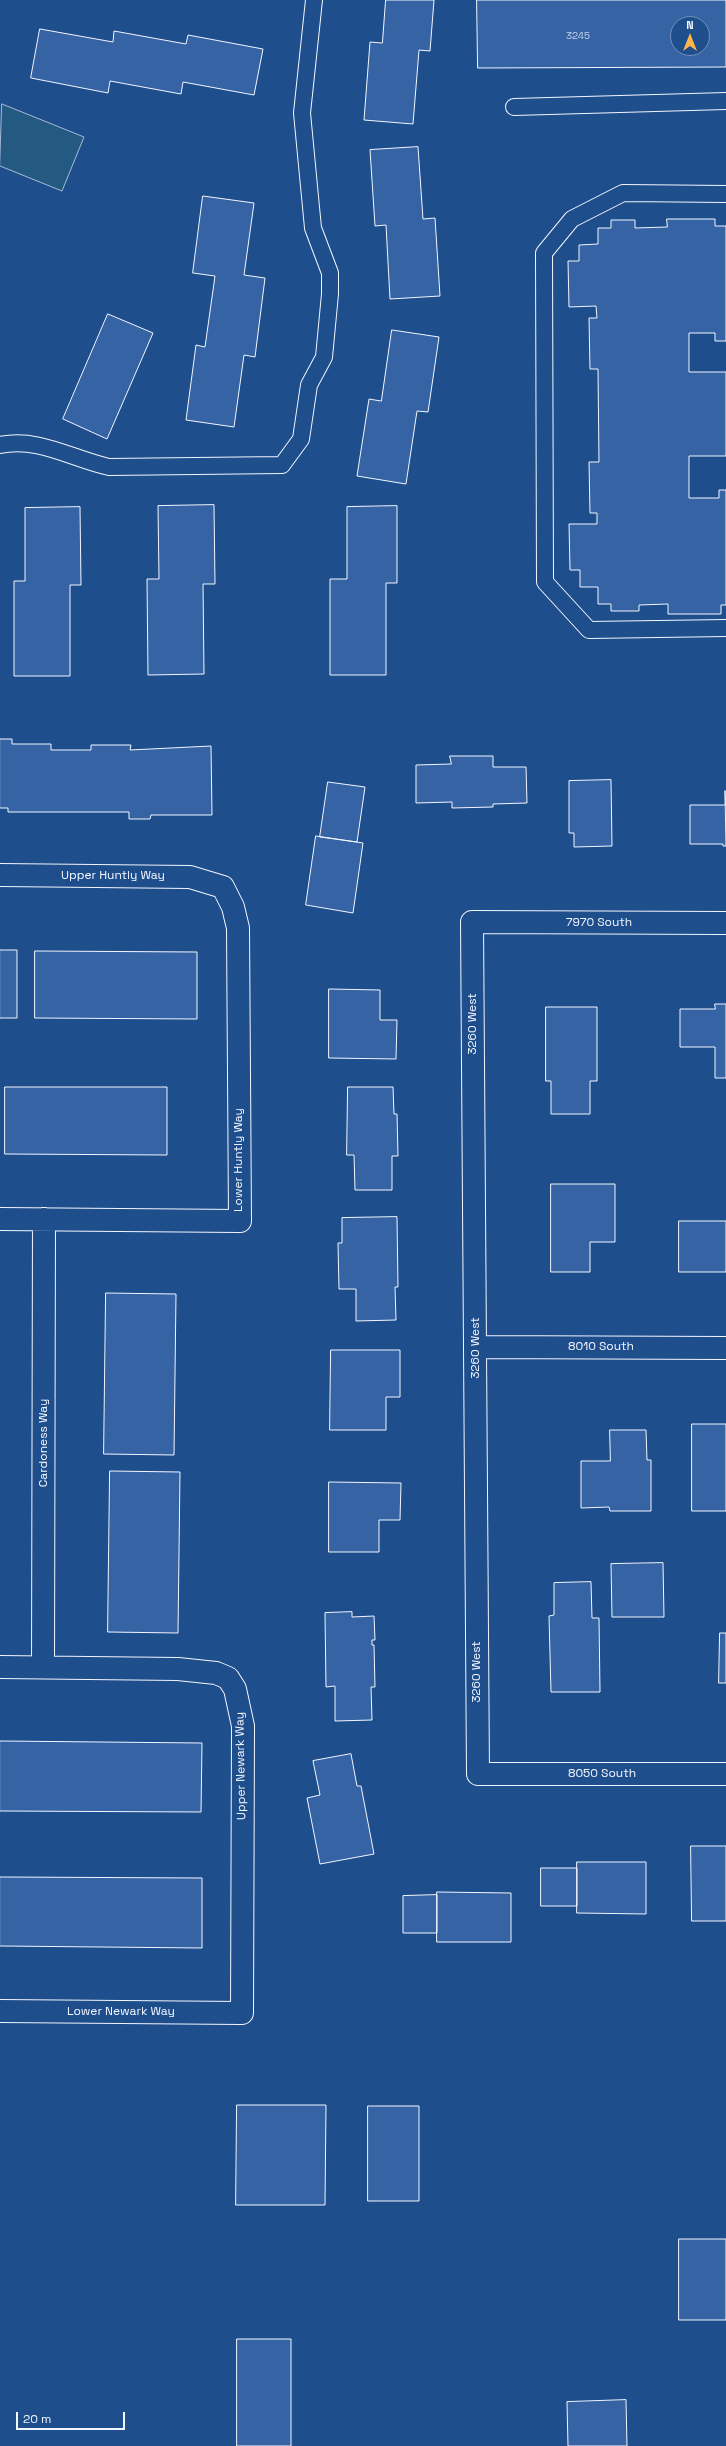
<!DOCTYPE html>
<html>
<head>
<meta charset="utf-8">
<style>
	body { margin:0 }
	#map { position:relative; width:726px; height:2446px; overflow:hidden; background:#1f4e8c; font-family:"Space Grotesk",sans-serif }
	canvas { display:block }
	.north { position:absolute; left:670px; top:16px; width:40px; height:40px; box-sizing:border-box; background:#1f4e8c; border:1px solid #7391ba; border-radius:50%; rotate:0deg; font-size:11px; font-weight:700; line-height:16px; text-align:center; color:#f2f6ff }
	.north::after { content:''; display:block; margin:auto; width:14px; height:18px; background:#ffb74d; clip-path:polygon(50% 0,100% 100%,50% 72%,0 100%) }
	.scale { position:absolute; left:16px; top:2412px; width:109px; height:18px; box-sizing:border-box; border:2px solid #f2f6ff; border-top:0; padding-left:5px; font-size:12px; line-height:14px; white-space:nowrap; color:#f2f6ff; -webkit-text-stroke:3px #1f4e8c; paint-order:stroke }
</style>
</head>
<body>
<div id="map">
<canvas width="726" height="2446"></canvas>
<div class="north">N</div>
<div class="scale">20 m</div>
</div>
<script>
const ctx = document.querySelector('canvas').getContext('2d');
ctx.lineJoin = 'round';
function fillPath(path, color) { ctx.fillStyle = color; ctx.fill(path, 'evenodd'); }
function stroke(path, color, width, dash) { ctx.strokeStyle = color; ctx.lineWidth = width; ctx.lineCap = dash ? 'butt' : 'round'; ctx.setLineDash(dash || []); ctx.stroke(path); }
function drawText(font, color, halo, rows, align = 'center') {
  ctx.font = font + ' "Space Grotesk",sans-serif'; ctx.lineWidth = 3; ctx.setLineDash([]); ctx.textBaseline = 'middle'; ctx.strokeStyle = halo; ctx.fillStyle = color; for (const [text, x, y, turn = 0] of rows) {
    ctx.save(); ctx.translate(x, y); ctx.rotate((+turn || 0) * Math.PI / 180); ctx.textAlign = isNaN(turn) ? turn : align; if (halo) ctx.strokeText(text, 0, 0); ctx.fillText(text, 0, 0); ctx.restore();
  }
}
const green = new Path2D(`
	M2 104 84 137 62 191 0 166Z`);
const building = new Path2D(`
	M386 0H434L430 51 419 50 413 124 364 120 370 42 382 43Z
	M477 0H726V67L478 68ZM678 24H702V48H678Z
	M40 29 113 42 114 31 186 44 188 35 263 49 254 95 183 82 181 94 110 81 108 93 31 78Z
	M418 147 423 219 435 218 440 296 390 299 386 225 375 226 370 150Z
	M203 196 254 203 244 275 265 278 255 357 244 355 234 427 186 420 196 345 205 347 215 276 193 273Z
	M667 219H715V226H726V341H715V333H689V372H726V456H689V498H719V490H726V605H721V614H668V604L639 605V611H611V604H598V587H580V570H570L569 524H597V513H590L589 462H599L598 369H590L589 318H597L596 306 569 307 568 261H579V245L598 244V228H611V220H635V228L667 227Z
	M108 314 153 333 107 439 63 419Z
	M392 330 439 337 428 412 417 411 406 484 357 476 369 399 381 401Z
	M214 505 215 584H203L204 674 148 675 147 579H159L158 506Z
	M397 506V583H386V675H330V579H347V507Z
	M80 507 81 585H70V676H14V581H25V508Z
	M0 739H12V744H51V750H91V745H131L130 750 211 746 212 815H151L150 819H129V812H8V808H0Z
	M450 756H493V767H526L527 803 493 804V807L452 808V802L416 803V765L451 764Z
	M611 780 612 846 574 847V833H569V781Z
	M328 782 365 787 357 842 320 837Z
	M725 791 726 846H723V844H690V805H725Z
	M316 836 363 843 353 913 306 905Z
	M0 950H17V1018H0Z
	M35 951 197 952V1019L35 1018Z
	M329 989 380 990V1020H397L396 1059 329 1058Z
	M715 1004H726V1078H715V1047H680V1009H715Z
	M546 1007H597V1081H590V1114H551V1081H546Z
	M5 1087H167V1155L5 1154Z
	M348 1087H393L394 1114H397L398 1156H392V1190H355L354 1155H347Z
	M551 1184H615V1242H590V1272H551Z
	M397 1217 398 1287H395L396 1320 356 1321V1289H339L338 1243H342V1218Z
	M679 1221H726V1272H679Z
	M106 1293 176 1294 174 1455 104 1454Z
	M331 1350H400V1397H386V1430H330Z
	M692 1424H726V1511H692Z
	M610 1430H646L647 1460H651V1511H610L609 1507 581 1508V1461H610Z
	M110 1471 180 1472 178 1633 108 1632Z
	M329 1482 401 1483 400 1520H379V1552H329Z
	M663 1563 664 1617H612L611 1564Z
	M591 1582 592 1618H599L600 1692H551L549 1616 554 1615V1583Z
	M352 1612V1617L374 1616 375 1640H372V1645H374L375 1687H371L372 1720 335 1721V1686L326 1687 325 1613Z
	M720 1633H726V1683H719Z
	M0 1741 202 1743 201 1812 0 1811Z
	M351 1754 357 1786H361L374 1854 320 1864 307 1798 320 1795 313 1761Z
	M691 1846H726V1921H692Z
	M577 1862H646V1914L577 1913Z
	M541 1868H577V1906H541Z
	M0 1877 202 1878V1948L0 1946Z
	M437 1892 511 1893V1942H437Z
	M437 1895V1933H403V1896Z
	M237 2105H326L325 2205H236Z
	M368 2106H419V2201H368Z
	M679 2239H726V2320H679Z
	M237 2339H291V2446H237Z
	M626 2400 627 2446H568L567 2402Z`);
const service = new Path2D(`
	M514 107 726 101
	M726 194 623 193 572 219 544 253 545 582 589 630 726 628
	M0 445C39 437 72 459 109 467L282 465 301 439 309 385 324 357 330 294V273L313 228 302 113 314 0`);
const minor = new Path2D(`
	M0 875 190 877 223 887 233 907 238 928 240 1221 0 1219
	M726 923 472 922 478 1774H726
	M476 1347 726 1348
	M0 1667 178 1669 216 1673 228 1678 235 1689 243 1726 242 2013 0 2011
	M43 1667 44 1219`);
const numberNames = [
	["3245",578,36]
];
const streetNames = [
	["Upper Huntly Way",113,876],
	["7970 South",599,923],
	["3260 West",473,1024,-90],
	["Lower Huntly Way",239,1160,-90],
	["8010 South",601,1347],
	["3260 West",476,1348,-90],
	["Cardoness Way",44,1443,-90],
	["3260 West",477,1672,-90],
	["Upper Newark Way",241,1766,-91],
	["8050 South",602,1774],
	["Lower Newark Way",121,2012]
];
fillPath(green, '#245a82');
stroke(green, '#a8bbd7', 1);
fillPath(building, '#3563a3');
stroke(building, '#f2f6ff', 1);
stroke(service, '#f2f6ff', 18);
stroke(minor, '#f2f6ff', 24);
stroke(service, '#1f4e8c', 16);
stroke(minor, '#1f4e8c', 22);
drawText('10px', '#c3d1e8', null, numberNames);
drawText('12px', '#f2f6ff', '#1f4e8c', streetNames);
</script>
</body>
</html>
